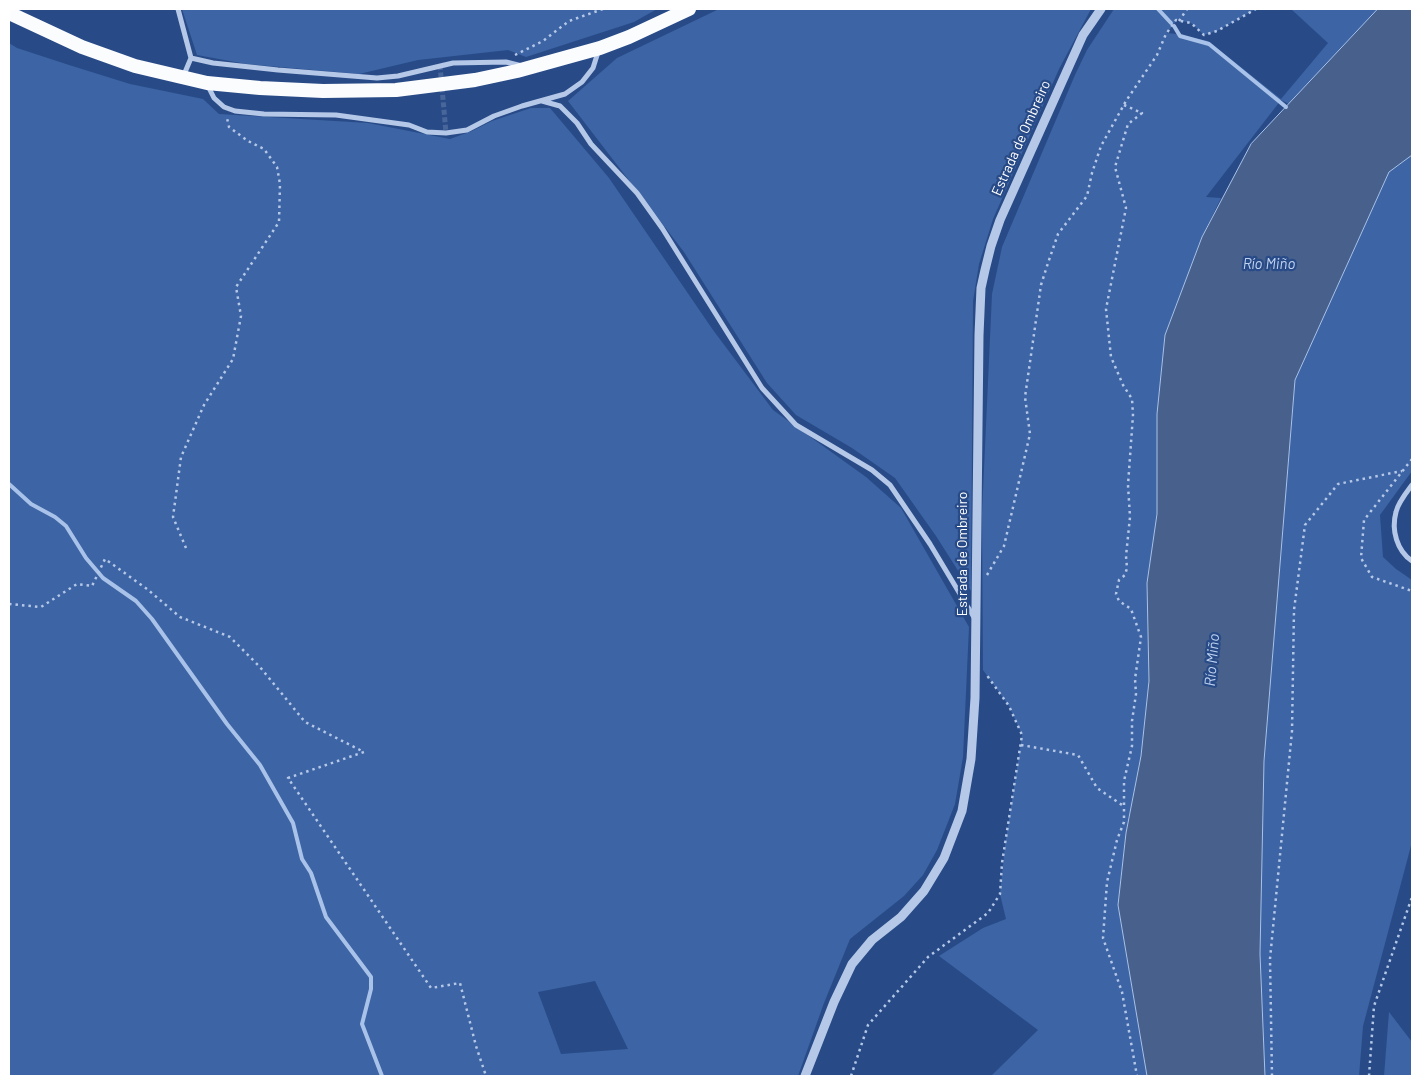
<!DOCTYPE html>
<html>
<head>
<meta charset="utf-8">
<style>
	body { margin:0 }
	#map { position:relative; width:1421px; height:1085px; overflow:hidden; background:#284b88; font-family:Barlow,sans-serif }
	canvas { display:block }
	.frame { position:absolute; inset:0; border:10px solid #fff; pointer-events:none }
</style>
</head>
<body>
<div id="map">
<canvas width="1421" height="1085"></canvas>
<div class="frame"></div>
</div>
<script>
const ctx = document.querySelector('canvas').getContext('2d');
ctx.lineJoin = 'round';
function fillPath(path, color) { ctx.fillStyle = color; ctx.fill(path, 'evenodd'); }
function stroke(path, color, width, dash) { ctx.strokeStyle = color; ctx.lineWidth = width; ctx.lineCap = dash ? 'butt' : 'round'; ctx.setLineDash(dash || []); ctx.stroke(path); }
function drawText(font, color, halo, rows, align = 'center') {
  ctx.font = font + ' Barlow,sans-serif'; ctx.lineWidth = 4.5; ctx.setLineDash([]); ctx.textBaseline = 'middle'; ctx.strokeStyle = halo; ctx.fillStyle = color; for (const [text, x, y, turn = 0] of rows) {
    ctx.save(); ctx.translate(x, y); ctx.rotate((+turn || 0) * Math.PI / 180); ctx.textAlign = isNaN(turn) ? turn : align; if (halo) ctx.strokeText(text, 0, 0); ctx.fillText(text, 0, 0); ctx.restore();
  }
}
const green = new Path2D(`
	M182 9H657L634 22 526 57 508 50 418 60 359 74 246 64 197 55Z
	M719 9H1091L1059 69 993 219 979 264 973 301 971 591 936 536 895 478 852 448 796 415 767 383 684 252 568 101 617 58Z
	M1114 9H1256L1217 31 1204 35 1191 23 1177 20 1167 33 1176 34 1208 41 1281 99 1328 43 1291 9H1378L1289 104 1281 100 1206 197 1221 198 1202 237 1165 335 1157 414V514L1147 583 1149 681 1141 756 1126 833 1118 905 1147 1076H991L1038 1030 939 956 983 928 1006 919 1000 894 1005 846 1022 735 1009 706 983 670 982 513 992 294 1002 247 1075 75 1087 50Z
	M9 43 17 48 69 65 130 84 203 99 219 114 368 123 450 139 472 131 492 121 531 108H550L609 178 713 330 773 410 866 477 901 508 969 627 963 757 955 804 937 850 923 875 904 896 850 939 824 1003 798 1076H9ZM595 981 628 1049 561 1054 538 992Z
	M1412 155V471L1380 515 1383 557 1396 569 1412 580V842L1363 1026 1359 1076H1265L1260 954 1264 761 1295 379 1389 172Z
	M1389 1012 1412 1042V1076H1384Z`);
const water = new Path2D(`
	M1378 9H1412V155L1389 172 1295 380 1264 761 1260 954 1265 1076H1147L1118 905 1126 833 1141 756 1149 681 1147 583 1157 514V414L1165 335 1202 237 1251 144Z`);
const stream = new Path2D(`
	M1158 9 1171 23
	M1174 26 1180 36 1209 44 1286 107
	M9 484 31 504 55 517 66 526 86 558 103 578 136 601 152 619 227 724 260 765 293 823 302 859 311 873 326 917 371 977V989L362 1024 382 1076`);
const minorTunnel = new Path2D(`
	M440 65 446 133`);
const path = new Path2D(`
	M1179 21 1187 9
	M515 55 543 41 569 21 603 9
	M1124 105 1142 113 1128 124 1115 167 1126 208 1106 309 1111 357 1123 385 1132 399 1133 415 1128 485 1130 517 1126 556 1127 568 1125 575 1119 580 1116 594 1119 601 1131 609 1141 637 1135 679 1136 694 1132 721V746L1124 781V822L1117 840 1107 882 1103 938 1122 992 1137 1076
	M1412 459 1364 520 1361 558 1372 577 1412 591
	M186 548 173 517 181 457 204 405 233 359 241 316 236 287 279 222 280 184 277 167 264 149 248 141 229 127 227 118
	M987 575 1004 546 1030 434 1025 397 1041 285 1048 263 1058 234 1087 196 1092 173 1101 146 1126 101 1157 55 1166 34 1176 20 1191 23 1204 35 1217 31 1256 9
	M9 604 41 607 77 584 92 586 105 559 147 589 180 617 230 637 260 667 305 722 364 752 288 778 431 988 460 983 476 1046 486 1076
	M1021 745 1078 755 1097 788 1125 807
	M851 1076 868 1025 928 957 988 913 1000 894 1002 863 1022 735 1009 706 986 674
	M1272 1076 1270 959 1292 731 1294 610 1305 525 1338 484 1402 471
	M1369 1076 1374 1006 1412 897`);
const minor = new Path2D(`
	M178 9 191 58 183 77
	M191 58 213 63 278 70 377 78 398 76 453 63 506 62 522 66
	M208 86 214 98 224 107 235 111 264 114 336 115 409 125 427 132 446 133 467 130 494 116 522 106 565 94 582 82 593 68 599 49
	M542 101 560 106 577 123 591 144 637 193 662 228 762 388 796 425 872 470 890 485 930 544 975 619
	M1412 485C1406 493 1398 503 1396 512 1391 530 1397 551 1412 561`);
const tertiary = new Path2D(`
	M805 1076 834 1002 852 964 872 940 901 917 924 891 944 858 962 811 971 759 975 698 979 335 981 288 985 270 991 246 1000 220 1083 35 1101 9`);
const trunk = new Path2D(`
	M9 13 82 47 135 66 207 83 260 88 323 91 396 90 475 80 517 71 600 48 629 37 689 9`);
const streetNames = [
	["Estrada de Ombreiro",1021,138,-66],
	["Estrada de Ombreiro",962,554,-90]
];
const waterNames = [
	["Río Miño",1269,264],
	["Río Miño",1212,660,-85]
];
fillPath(green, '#3d64a4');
fillPath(water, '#47608c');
stroke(water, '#a9c2e9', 1);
stroke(stream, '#a9c2e9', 4);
stroke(minorTunnel, '#48669a', 5, [5, 2.5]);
stroke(path, '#b5c8e8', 2.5, [2.5, 4]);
stroke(minor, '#b5c8e8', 5);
stroke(tertiary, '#b5c8e8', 9);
stroke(trunk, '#fbfcfe', 14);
drawText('14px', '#fff', '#284b88', streetNames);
drawText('italic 15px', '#c0d3f0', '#284b88', waterNames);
</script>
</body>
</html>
